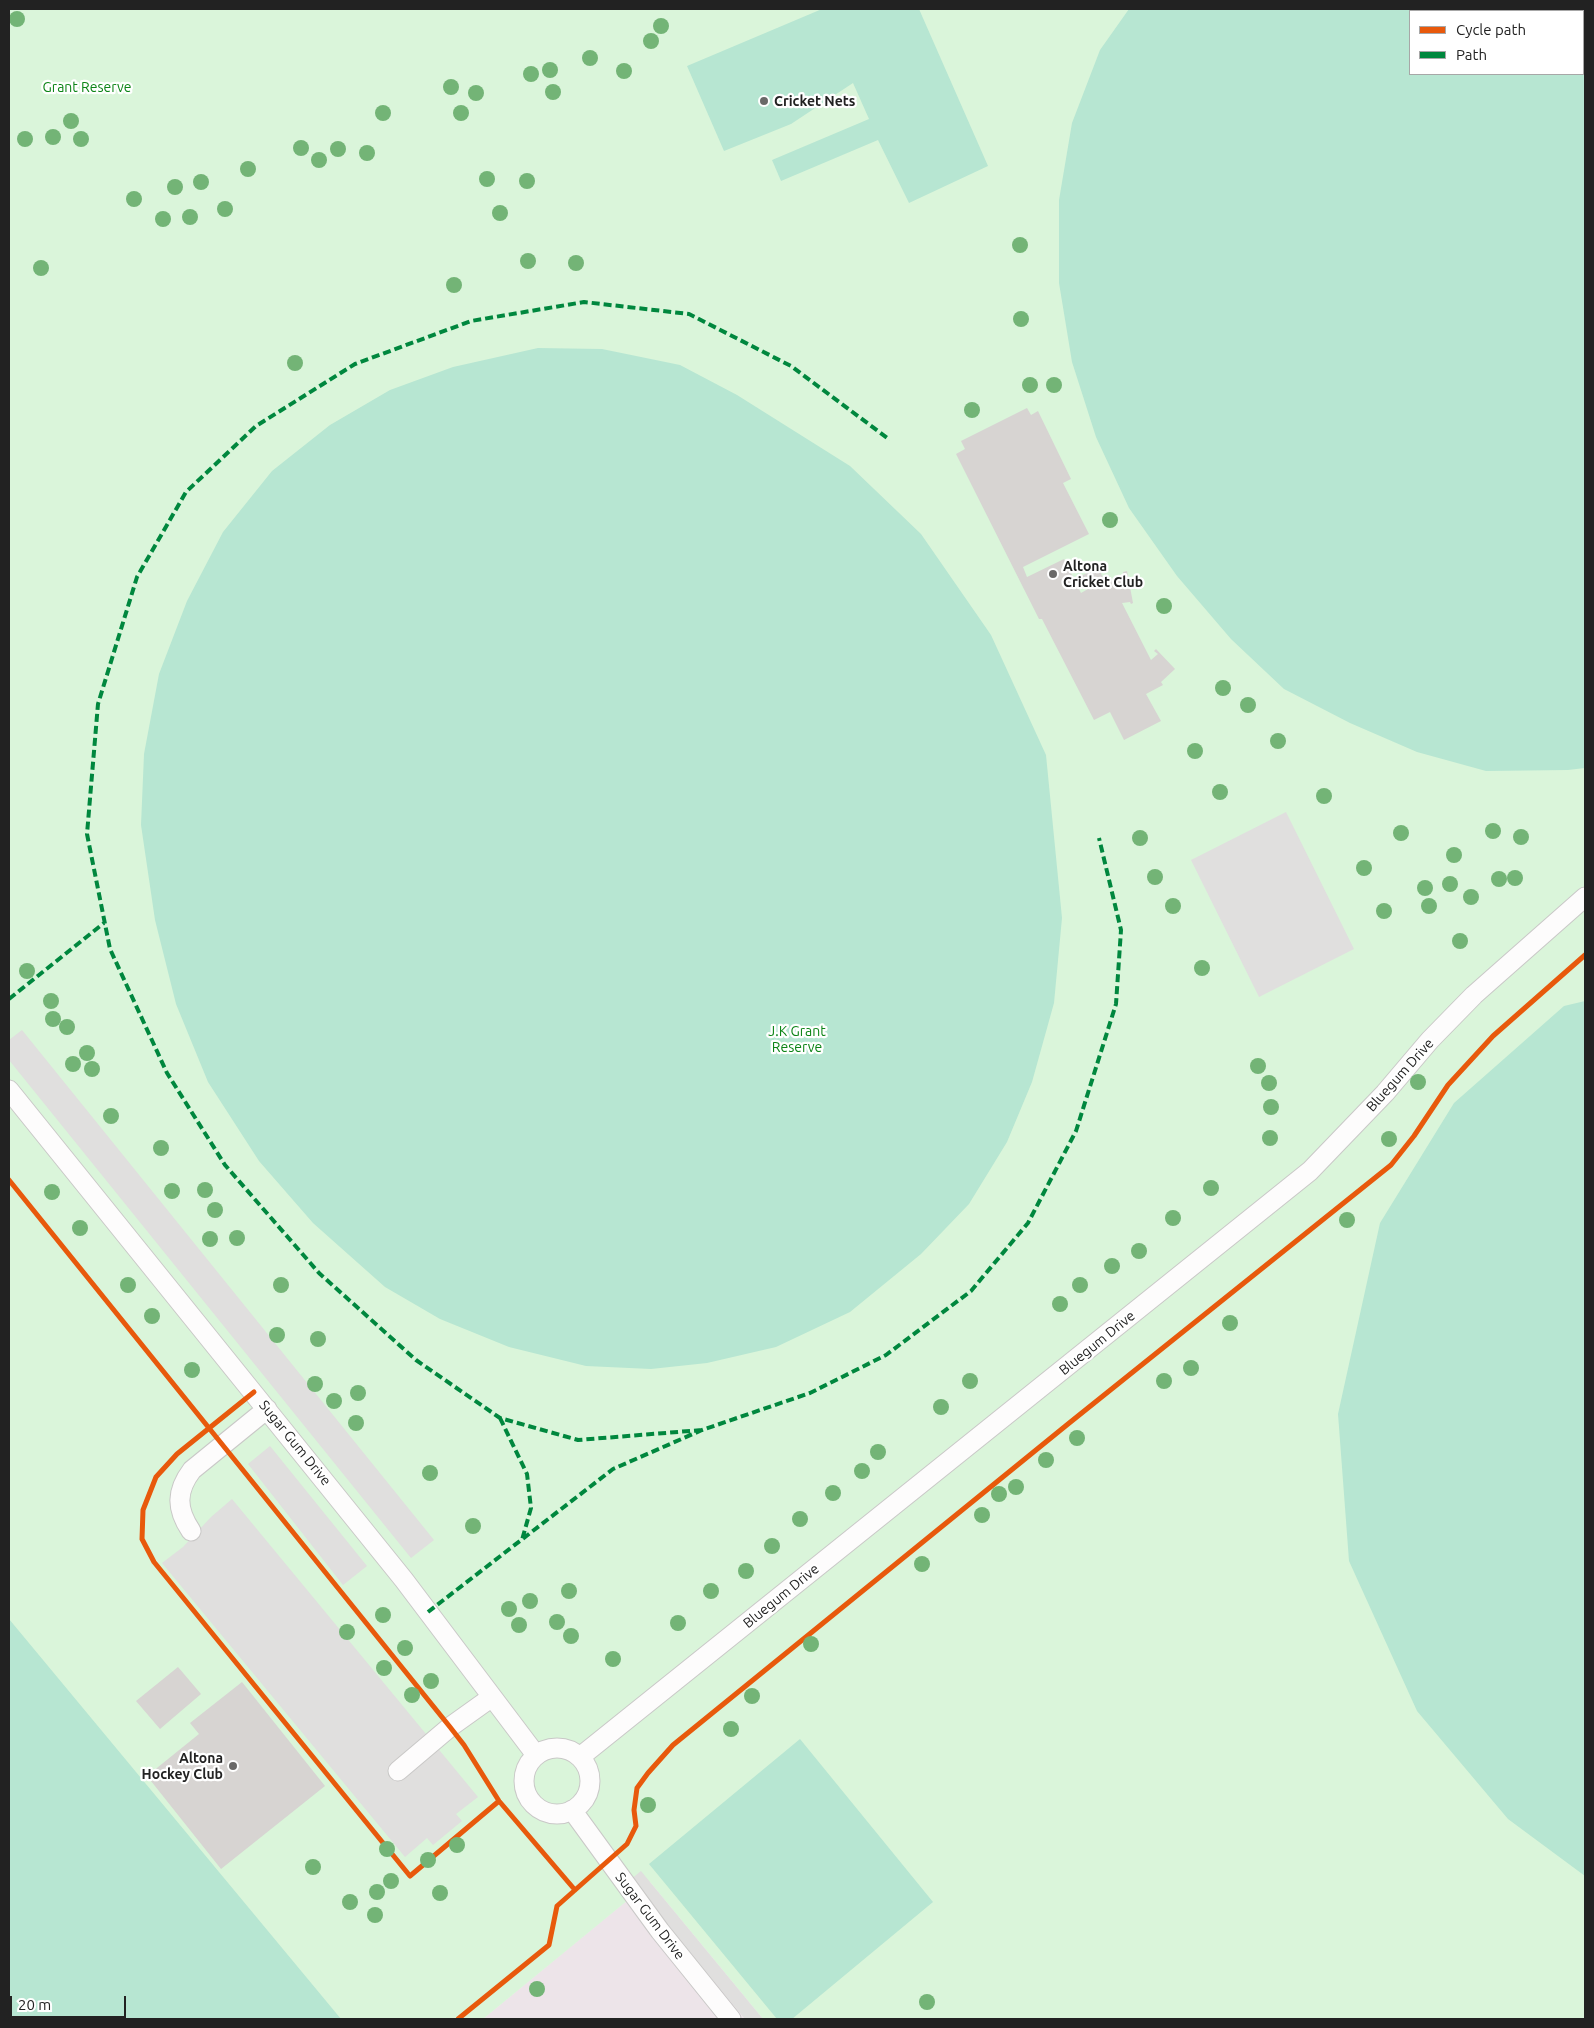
<!DOCTYPE html>
<html>
<head>
<meta charset="utf-8">
<style>
	body { margin:0 }
	#map { position:relative; width:1594px; height:2028px; overflow:hidden; background:#f0eeeb; font-family:Ubuntu,sans-serif }
	canvas { display:block }
	.frame { position:absolute; inset:0; border:10px solid #222; pointer-events:none }
	.legend { position:absolute; left:1409px; top:10px; width:175px; height:65px; box-sizing:border-box; background:#fff; border:1px solid #a7a7a7; margin:0; padding:6px 9px; list-style:none; font-size:15px; color:#222 }
	.legend li { display:flex; align-items:center; gap:10px; height:25px }
	.legend b { width:25px; border:1px solid #a7a7a7 }
	.scale { position:absolute; left:10px; top:1996px; width:116px; height:22px; box-sizing:border-box; border:2px solid #222; border-top:0; padding-left:6px; font-size:15px; line-height:18px; white-space:nowrap; color:#222; -webkit-text-stroke:4px #fff; paint-order:stroke }
</style>
</head>
<body>
<div id="map">
<canvas width="1594" height="2028"></canvas>
<div class="frame"></div>
<ul class="legend">
<li><b style="height:6px;background:#e8590c"></b>Cycle path</li>
<li><b style="height:6px;background:#00873e"></b>Path</li>
</ul>
<div class="scale">20 m</div>
</div>
<script>
const ctx = document.querySelector('canvas').getContext('2d');
ctx.lineJoin = 'round';
function fillPath(path, color) { ctx.fillStyle = color; ctx.fill(path, 'evenodd'); }
function stroke(path, color, width, dash) { ctx.strokeStyle = color; ctx.lineWidth = width; ctx.lineCap = dash ? 'butt' : 'round'; ctx.setLineDash(dash || []); ctx.stroke(path); }
function drawText(font, color, halo, rows, align = 'center') {
  ctx.font = font + ' Ubuntu,sans-serif'; ctx.lineWidth = 4.5; ctx.setLineDash([]); ctx.textBaseline = 'middle'; ctx.strokeStyle = halo; ctx.fillStyle = color; for (const [text, x, y, turn = 0] of rows) {
    ctx.save(); ctx.translate(x, y); ctx.rotate((+turn || 0) * Math.PI / 180); ctx.textAlign = isNaN(turn) ? turn : align; if (halo) ctx.strokeText(text, 0, 0); ctx.fillText(text, 0, 0); ctx.restore();
  }
}
const industrial = new Path2D(`
	M650 1882 763 2019H483L586 1934Z`);
const park = new Path2D(`
	M9 9H1585V2019H763L650 1882 483 2019H9ZM1410 11H1583V74H1410Z`);
const pitch = new Path2D(`
	M822 9H919L988 166 909 203 878 140 781 181 772 160 869 119 853 83 791 124 724 151 687 66Z
	M1129 9H1585V768L1568 770 1486 771 1417 752 1350 723 1284 689 1231 639 1177 576 1129 508 1096 437 1072 362 1059 283V200L1072 123 1100 50ZM1583 11V74H1410V11Z
	M538 348 602 349 680 365 737 395 850 466 921 534 991 635 1046 755 1062 918 1054 1003 1032 1082 1007 1142 969 1204 921 1254 850 1312 776 1347 707 1363 651 1369 586 1366 509 1347 440 1319 385 1287 313 1223 259 1161 208 1082 176 1004 155 920 141 825 144 754 159 674 187 601 223 532 272 471 330 425 390 390 453 367Z
	M1585 1001V1876L1508 1819 1417 1711 1349 1561 1338 1414 1380 1223 1454 1103 1564 1006Z
	M9 1619 341 2019H9Z
	M800 1739 933 1902 792 2019H777L649 1864Z`);
const parking = new Path2D(`
	M1286 812 1354 949 1259 997 1191 860Z
	M22 1030 434 1540 411 1558 9 1060V1040Z
	M270 1446 367 1566 343 1585 248 1464Z
	M232 1499 478 1797 456 1814 462 1821 433 1845 427 1838 405 1857 162 1563 183 1547 211 1517Z
	M641 1871 650 1882 763 2019H745L630 1880Z`);
const building = new Path2D(`
	M1027 408 1031 415 1038 411 1071 479 1063 483 1089 534 1023 567 1027 577 1064 559 1081 593 1088 589 1081 576 1098 567 1105 582 1124 577 1123 572 1127 571 1133 603 1131 604 1130 602 1122 603 1151 660 1158 654 1154 651 1156 649 1175 669 1161 682 1163 685 1146 694 1161 721 1124 740 1110 712 1094 720 1042 619H1039L956 454 965 449 961 441Z
	M178 1667 201 1694 160 1729 136 1701Z
	M242 1682 325 1786 221 1869 147 1776 199 1734 190 1723Z`);
const lane = new Path2D(`
	M9 1090 404 1580 536 1755
	M191 1531C176 1509 176 1491 192 1470L267 1409
	M524 1781a33 33 0 1 1 66 0a33 33 0 1 1-66 0Z
	M580 1757 1310 1171 1385 1093 1430 1040 1474 995 1585 897
	M398 1771 450 1727 492 1697
	M572 1810 660 1931 731 2019`);
const quiet = new Path2D(`
	M9 999 104 923
	M500 1418 527 1474 531 1508 522 1540
	M702 1430 578 1440 500 1418 416 1360 319 1273 225 1165 167 1073 110 949 87 834 98 704 137 577 186 492 256 426 355 364 471 321 584 302 689 314 791 366 890 440
	M428 1612 613 1469 702 1430 810 1393 886 1355 971 1291 1028 1223 1076 1131 1116 1004 1121 930 1099 838`);
const cycleway = new Path2D(`
	M9 1180 450 1727 464 1745 499 1801 575 1890
	M254 1392 177 1454 156 1477 143 1510 142 1539 154 1562 410 1876 499 1801
	M458 2019 549 1945 557 1906 627 1844 636 1826 634 1810 637 1788 648 1773 673 1745 1068 1424 1391 1165 1414 1136 1448 1085 1493 1036 1585 955`);
const trees = [
	[17,19],
	[661,26],
	[651,41],
	[590,58],
	[550,70],
	[624,71],
	[531,74],
	[451,87],
	[553,92],
	[476,93],
	[383,113],
	[461,113],
	[71,121],
	[53,137],
	[25,139],
	[81,139],
	[301,148],
	[338,149],
	[367,153],
	[319,160],
	[248,169],
	[487,179],
	[527,181],
	[201,182],
	[175,187],
	[134,199],
	[225,209],
	[500,213],
	[190,217],
	[163,219],
	[1020,245],
	[528,261],
	[576,263],
	[41,268],
	[454,285],
	[1021,319],
	[295,363],
	[1030,385],
	[1054,385],
	[972,410],
	[1110,520],
	[1164,606],
	[1223,688],
	[1248,705],
	[1278,741],
	[1195,751],
	[1220,792],
	[1324,796],
	[1493,831],
	[1401,833],
	[1521,837],
	[1140,838],
	[1454,855],
	[1364,868],
	[1155,877],
	[1515,878],
	[1499,879],
	[1450,884],
	[1425,888],
	[1471,897],
	[1173,906],
	[1429,906],
	[1384,911],
	[1460,941],
	[1202,968],
	[27,971],
	[51,1001],
	[53,1019],
	[67,1027],
	[87,1053],
	[73,1064],
	[1258,1066],
	[92,1069],
	[1418,1082],
	[1269,1083],
	[1271,1107],
	[111,1116],
	[1270,1138],
	[1389,1139],
	[161,1148],
	[1211,1188],
	[205,1190],
	[172,1191],
	[52,1192],
	[215,1210],
	[1173,1218],
	[1347,1220],
	[80,1228],
	[237,1238],
	[210,1239],
	[1139,1251],
	[1112,1266],
	[128,1285],
	[281,1285],
	[1080,1285],
	[1060,1304],
	[152,1316],
	[1230,1323],
	[277,1335],
	[318,1339],
	[1191,1368],
	[192,1370],
	[970,1381],
	[1164,1381],
	[315,1384],
	[358,1393],
	[334,1401],
	[941,1407],
	[356,1423],
	[1077,1438],
	[878,1452],
	[1046,1460],
	[862,1471],
	[430,1473],
	[1016,1487],
	[833,1493],
	[999,1494],
	[982,1515],
	[800,1519],
	[473,1526],
	[772,1546],
	[922,1564],
	[746,1571],
	[569,1591],
	[711,1591],
	[530,1601],
	[509,1609],
	[383,1615],
	[557,1622],
	[678,1623],
	[519,1625],
	[347,1632],
	[571,1636],
	[811,1644],
	[405,1648],
	[613,1659],
	[384,1668],
	[431,1681],
	[412,1695],
	[752,1696],
	[731,1729],
	[648,1805],
	[457,1845],
	[387,1849],
	[428,1860],
	[313,1867],
	[391,1881],
	[377,1892],
	[440,1893],
	[350,1902],
	[375,1915],
	[537,1989],
	[927,2002]
];
const markers = [
	[764,101,5,"#6a6968"],
	[1053,574,5,"#6a6968"],
	[233,1766,5,"#6a6968"]
];
const parkNames = [
	["Grant Reserve",87,87],
	["J.K Grant",797,1031],
	["Reserve",797,1047]
];
const poiNames = [
	["Cricket Nets",774,101],
	["Altona",1063,566],
	["Cricket Club",1063,582],
	["Altona",223,1758,"right"],
	["Hockey Club",223,1774,"right"]
];
const streetNames = [
	["Bluegum Drive",1400,1075,-48],
	["Bluegum Drive",1097,1343,-39],
	["Sugar Gum Drive",295,1443,51],
	["Bluegum Drive",781,1596,-39],
	["Sugar Gum Drive",650,1916,53]
];
fillPath(industrial, '#ede4e9');
fillPath(park, '#daf5da');
fillPath(pitch, '#b7e6d2');
fillPath(parking, '#e0dfde');
fillPath(building, '#d7d4d2');
stroke(lane, '#c9c8c7', 21);
stroke(lane, '#fdfcfc', 19);
stroke(quiet, '#00873e', 4, [8, 4]);
stroke(cycleway, '#e8590c', 5);
ctx.fillStyle = '#73b476';
for (const [x, y] of trees) { ctx.beginPath(); ctx.arc(x, y, 8, 0, 2 * Math.PI); ctx.fill(); }
for (const [x, y, r, color] of markers) { const dot = new Path2D(); dot.arc(x, y, r, 0, 2 * Math.PI); ctx.fillStyle = color; ctx.fill(dot); stroke(dot, '#fff', 2); }
drawText('14px', '#0c8416', '#fff', parkNames);
drawText('bold 14px', '#222', '#fff', poiNames, 'left');
drawText('14px', '#222', '#fff', streetNames);
</script>
</body>
</html>
